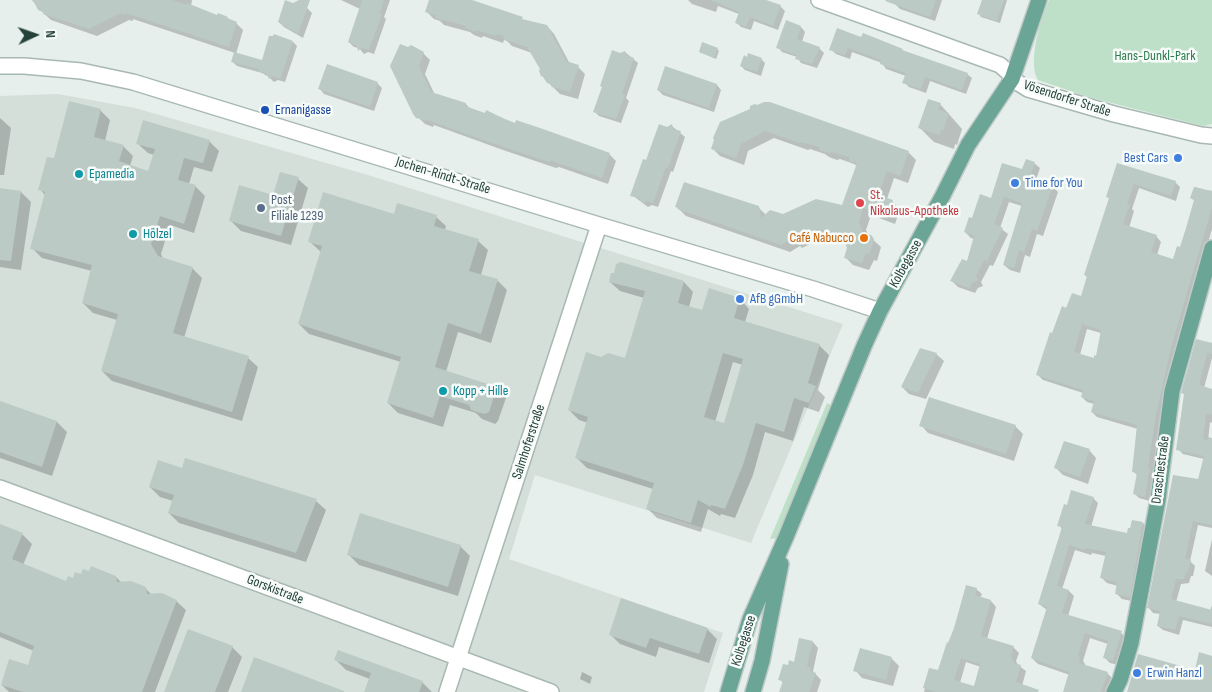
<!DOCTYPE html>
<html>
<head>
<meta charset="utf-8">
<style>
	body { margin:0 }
	#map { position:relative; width:1212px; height:692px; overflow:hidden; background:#e6efeb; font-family:"Sofia Sans Condensed",sans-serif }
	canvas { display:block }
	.north { position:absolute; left:10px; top:10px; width:50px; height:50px; -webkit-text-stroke:4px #f7fbf9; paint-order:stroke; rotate:87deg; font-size:14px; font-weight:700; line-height:20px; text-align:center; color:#24423a }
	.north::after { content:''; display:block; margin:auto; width:18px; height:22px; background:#24423a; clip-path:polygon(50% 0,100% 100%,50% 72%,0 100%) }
</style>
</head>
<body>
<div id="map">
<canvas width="1212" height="692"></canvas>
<div class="north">N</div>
</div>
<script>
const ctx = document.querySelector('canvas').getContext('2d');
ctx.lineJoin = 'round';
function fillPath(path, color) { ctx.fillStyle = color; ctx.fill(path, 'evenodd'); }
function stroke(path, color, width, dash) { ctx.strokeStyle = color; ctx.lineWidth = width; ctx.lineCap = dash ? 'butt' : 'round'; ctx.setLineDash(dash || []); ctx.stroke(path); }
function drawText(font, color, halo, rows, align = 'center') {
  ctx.font = font + ' "Sofia Sans Condensed",sans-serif'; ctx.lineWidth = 5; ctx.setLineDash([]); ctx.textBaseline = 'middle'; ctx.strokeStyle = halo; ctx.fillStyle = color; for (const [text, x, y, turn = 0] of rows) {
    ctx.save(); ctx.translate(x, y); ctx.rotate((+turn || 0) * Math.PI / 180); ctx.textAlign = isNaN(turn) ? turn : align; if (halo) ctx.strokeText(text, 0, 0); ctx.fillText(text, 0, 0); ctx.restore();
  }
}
const built = new Path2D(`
	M58 94 135 108 368 175 843 324 751 543 535 475 509 559 723 633 704 692H0V96Z`);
const green = new Path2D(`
	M1049 0H1212V124L1203 126 1088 97 1038 80C1027 62 1041 18 1049 0Z
	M827 403 831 405 808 465 778 538 770 539Z`);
const shadow = new Path2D(`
	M32 0H192L191 6 217 17 227 18 236 23 243 30 236 54 262 61 293 42 297 46 285 82 278 80 274 82 269 77 262 73 237 66 232 61 235 53 133 19V21L129 20 97 36 51 20 39 9Z
	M341 0H390L384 17 386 19 374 54 368 52 364 54 359 48 354 47 349 42 360 9Z
	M431 0H469L522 19 525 21 547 26 554 34 570 64 578 67 585 74 578 99 560 94 548 82 532 53 512 46 507 41 504 40 503 43 483 36 482 38 474 35 470 32 444 25 440 21 434 19 427 12Z
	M688 0H763L780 6 785 11 778 30 754 21 751 30 741 27 736 22 739 14 718 6 716 12 692 4Z
	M897 0H942L935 21 900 9 895 4Z
	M984 0H1007L1000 23 981 17 979 14Z
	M307 8 312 13 303 38 284 27 279 22Z
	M801 27 805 32 802 42 819 48 824 53 817 68 801 63 797 57 782 52 778 47Z
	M838 30 902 50 905 53 967 74 972 78 966 94 930 81 926 93 909 87 904 82 906 76 886 69 882 63 852 52 850 59 836 54 831 49Z
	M717 49 719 51 716 59 700 52Z
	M625 52 638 63 626 98 629 101 621 123 599 116 595 112 620 54Z
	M423 53 430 60 425 74 435 95 466 104 470 109 609 154 616 161 608 184 559 167 556 168 503 150 434 125 433 127 425 124 414 113 391 66Z
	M761 59 765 63 761 76 745 70 741 66Z
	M377 83 382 88 374 111 324 94 320 89Z
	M717 85 721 90 714 112 663 95 658 90Z
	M940 104 962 129 957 145 955 144 954 149 934 142 920 128Z
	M100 110 110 120 105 141 123 146 133 156 130 166 149 172 154 155 148 153 138 144 209 141 219 151 212 172 194 167 189 184 195 186 205 196 194 233 170 225 161 254 163 259 192 268 202 278 184 338 248 358 258 367 242 421 112 381 102 371 117 320 93 313 83 303 92 271 42 258 32 248 45 195 40 189 55 160Z
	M0 118 11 128 4 175H0Z
	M720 123 908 152 916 160 908 183 894 178 887 199 893 202 900 209 895 224 871 215 866 230 868 235 881 247 877 261 874 260 869 270 853 265 845 257 848 247 846 242 826 236 802 248 800 246 790 252 686 216 676 206 758 207 766 215H783L843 207 857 166 854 164 840 159 837 160 829 157 825 154 810 149 808 150 774 138 748 151 744 165 720 156 712 148Z
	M672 126 685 137 673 172 671 171 658 207 652 205 648 207 632 195 647 162 668 128Z
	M1034 163 1040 168 1036 180 1052 186 1058 192 1043 236 1037 234 1030 257 1025 255 1020 273 1010 270 1004 265 1022 206 1009 202 1000 228 1008 234 993 266 990 265 981 282 983 286 978 288 975 293 958 287 952 281 967 262 975 239 971 238 965 232 973 220 992 199 1023 171Z
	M1118 164 1175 182 1180 187 1176 201 1139 188 1132 209 1134 211 1129 228 1156 236 1161 242 1157 255 1174 261 1181 248 1195 201 1191 198 1195 187 1212 192V229L1176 354 1161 420 1150 501 1139 498 1134 493 1138 476 1133 471 1138 429 1097 417 1092 412 1094 404 1087 402 1082 397 1083 393 1043 380 1038 375 1053 334 1067 309 1082 297 1088 278 1085 275 1110 199 1107 196ZM1087 329 1101 333 1097 357 1095 360 1080 355Z
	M298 179 308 188 291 245 241 231 231 221 273 197Z
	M0 189 21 192 31 202 21 270 0 267Z
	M395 215 436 217 446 226 445 230 478 241 488 250 481 275 497 280 507 290 491 343 458 332 446 372 496 388 506 398 498 421 495 424 482 419 476 413 450 405 443 427 398 413 388 403 401 362 309 334 299 324 321 252 309 241Z
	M610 282H684L693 292 689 307 703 312 740 299 749 309 745 322 819 345 829 355 818 390 825 397 819 412 804 407 793 441 765 432 753 475 735 518 721 514 720 516 708 509 701 532 657 518 647 508 653 489 587 468 577 458 588 423 579 420 569 410 601 358 625 359 644 298 620 291ZM733 362 743 365 725 425 715 422Z
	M1212 344V358L1204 388 1212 390V423L1210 422 1208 441 1212 442V528L1198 525 1190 561 1195 566 1193 576H1191L1189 583 1181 584 1176 602 1210 611 1212 605V627L1183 620 1179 635 1163 630 1158 626 1161 614 1153 613 1149 608 1199 480 1204 459 1183 454 1178 449 1185 395 1183 393Z
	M936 354 944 361 926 399 909 394 902 387Z
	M0 403 57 422 67 432 52 476 0 458Z
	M921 425 1015 426 1023 434 1014 461 928 433Z
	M1089 450 1096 458 1088 484 1063 475 1056 468Z
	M183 469 316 501 326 510 306 562 179 523 169 513 173 501 160 497 150 487Z
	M1093 498 1098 503 1091 527 1128 534 1143 523 1148 528 1136 602 1122 599 1116 593 1118 586 1107 583 1102 578 1106 556 1092 553 1091 555 1075 550 1062 589 1069 591 1074 596 1068 616 1121 633 1127 638 1119 665 1110 663 1104 657 1108 644 1090 638 1083 661 1085 664V666L1107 673 1113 679 1108 692H1064L1070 675 1038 664 1032 658 1047 610 1039 604 1062 529 1059 525 1068 507Z
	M0 525 22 534 32 544 23 565 66 582 74 580 116 577 122 583 146 589 152 595 176 601 186 610 155 692H9L2 685 29 666 34 651 0 637Z
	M1212 539V576L1205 571Z
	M460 546 470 556 458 596 359 565 349 555Z
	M976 589 982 594 980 598 991 601 996 607 987 639 1013 647 1019 653 1016 661 1018 665 1026 671 1022 686 1037 692H924L930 669 939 672 949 644ZM966 662 981 667 974 687 960 683Z
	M707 629 717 639 709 663 659 647 656 657 620 644 610 634Z
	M813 642 818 648 813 671 821 680 817 692H780L783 683 780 679 789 667 794 663Z
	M232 647 242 657 228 692H166Z
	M891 658 899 666 893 686 862 678 855 670Z
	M336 660 422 682 432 692H365L370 679 346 670Z
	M582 672 592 677 590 684 580 679Z`);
const building = new Path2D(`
	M33 0H172L187 5V3L217 15 218 13 228 17 227 18 237 22 229 47 126 13V15L121 13 89 29 43 14V12L38 10Z
	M285 0 293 3 299 0H310L298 34 278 22Z
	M362 0H384L380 13 382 14 369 50 362 48 358 51 357 46 348 42Z
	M429 0H472L523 17 522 19 547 25 566 61 579 65 570 92 552 87 550 84 547 83 543 77 541 76 539 71 540 69 527 47 503 39 504 36 497 34 496 36 476 30 475 32 465 28 466 26 456 23 435 18 436 16 425 12Z
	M710 0H766L781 5 773 26 750 17 746 27 735 23 739 12Z
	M886 0H936L930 17 885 1Z
	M982 0H1004L997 21 977 14Z
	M786 20 801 26 797 39 820 47 812 64 795 59 797 55 776 48Z
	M837 28 861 37 863 33 903 49 902 50 968 73 962 90 925 77 921 89 902 83 906 73 880 64 881 60 848 48 845 55 829 50Z
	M274 34 293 41 280 79 273 76 269 79 267 74 258 71 259 69 231 62 234 52 262 60 269 36H273Z
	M702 42 718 48 714 58 699 52Z
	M400 44 408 47 411 45 424 52 419 66 431 92 466 103 465 106 485 113 486 110 505 119 515 123 516 120 543 129 610 153 602 178 552 161 549 162 495 144 427 120V121L416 118 413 114 390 66Z
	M612 50 620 53 625 51 626 55 634 58 622 94 625 95 616 119 593 112 602 87 600 86Z
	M748 53 762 58 757 72 740 66 744 55 747 57Z
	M327 64 378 82 370 107 318 89Z
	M665 66 717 84 709 108 657 90Z
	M928 99 941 103 938 110 949 113 943 131 941 130 939 135 918 128Z
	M69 101 101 109 94 137 124 145 119 161 148 171 155 149 136 144 143 120 210 140 203 163 184 158 178 180 196 185 184 224 160 216 151 244 158 256 193 267 173 333 249 356 232 412 101 371 118 314 82 303 92 265 30 249 45 192 38 190 47 157 54 158Z
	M764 102H770L909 151 900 176 887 171 878 195 893 200 887 217 863 208 859 222 863 233 871 235 874 239 869 254 866 253 862 263 844 258 847 248 842 236 833 233 818 229 793 241 792 239 781 245 677 209 678 208 675 207 684 182 759 206 761 218 770 210 783 214 816 199 842 205 857 163 849 161V157L831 152 829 153 819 150V147L801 142 800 143 765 131 741 144 736 158 711 149 714 140 713 138 720 122 750 109V106L755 104 757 105Z
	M659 124 667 127 672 124 673 129 681 131 668 168 666 167 653 203 647 201 642 203 639 198 630 196 643 159 646 160Z
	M1026 159 1035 162 1030 176 1053 185 1037 231 1032 229 1024 252 1019 250 1014 268 1003 265 1022 203 1004 197 994 224 1003 228 987 261 984 260 976 276 978 280 972 283 969 288 950 281 962 259 967 261 974 236 964 232 969 217 972 218 980 194 991 198 1002 163 1022 169Z
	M1117 163 1176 181 1171 196 1134 184 1127 204 1130 205 1123 224 1157 235 1151 252 1173 259 1177 246 1180 247 1186 228 1194 200 1190 198 1194 187 1212 191V207L1171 348 1156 415 1148 467 1150 468 1145 497 1133 494 1137 473 1132 472 1137 425 1091 412 1094 401 1081 397 1083 390 1036 375 1050 332 1052 333 1062 306 1066 308 1072 293 1081 296 1087 276 1084 275 1109 198 1106 197ZM1082 324 1101 330 1096 356 1094 355V358L1074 352Z
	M280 172 299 177 281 236 229 221 239 185 273 195Z
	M0 188 21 191 11 261 0 260Z
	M323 192 394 214 397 203 437 215 434 226 479 239 469 271 498 279 481 334 448 323 435 367 497 387 489 412 484 414 471 410 469 405 440 396 433 418 387 403 401 357 298 324 322 246 308 242Z
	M621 262 684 281 678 303 702 310 709 288 740 298 734 318 820 344 808 383 816 386 809 403 794 398 784 432 756 423 743 465 725 509 711 505V507L698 500 691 523 646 509 654 483 575 458 588 417 568 410 586 352 601 357 608 353 625 358 645 291 609 282 611 273H614L616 264ZM723 353 743 359 724 423 704 417Z
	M1196 339 1212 343V354L1207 353 1199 385 1212 389V414H1206L1203 439 1208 440V437L1212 438V525L1193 521 1185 559 1191 560 1188 572H1186L1184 579H1176L1171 599 1212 610V624L1179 616 1175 630 1157 626 1160 611 1147 608 1173 475 1198 479 1204 456 1176 450 1184 394 1181 393Z
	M920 348 937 353 918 393 901 387Z
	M929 397 1016 425 1006 454 919 426Z
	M0 401 57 421 42 467 0 452Z
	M1064 441 1090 449 1080 477 1054 468Z
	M185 458 317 499 296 553 168 513 174 495 149 487 158 460 182 468Z
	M1071 490 1094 497 1085 524 1127 533 1128 528H1130L1132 520 1143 522 1130 597 1115 594 1117 582 1100 578 1106 552 1086 548V550L1069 545 1057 586 1069 590 1062 613 1122 631 1113 661 1103 658 1108 641 1085 633 1078 656 1080 657 1079 663 1108 672 1101 692H1063L1069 672 1031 658 1047 607 1038 604 1062 527 1057 526 1064 504 1067 505Z
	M360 513 461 545 448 587 347 555Z
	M0 524 23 533 12 559 66 581 68 576 73 578 75 572 81 574 83 569 89 571 91 566 116 576 117 582 131 581 146 587 147 594 162 593 177 600 142 692H23L1 685 9 659 28 665 34 646 0 632Z
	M966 585 977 588 975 595 991 600 981 636 1014 646 1011 655 1014 663 1021 665 1016 682 1039 690 1038 692H937L923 688 929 668 938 670 947 642 948 643 954 628ZM961 658 980 664 974 686 954 680Z
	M621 598 708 628 699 654 650 638 646 648 609 635Z
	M188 629 233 646 215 692H164Z
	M799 638 813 641 807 666 811 668 810 671 816 673 809 692H779L783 681 778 680 783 664 788 665 789 660 794 662Z
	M860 648 892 657 886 680 853 671Z
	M338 650 423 681 419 692H364L371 673 334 660Z
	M1199 652 1212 656V692H1127L1138 654 1195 670Z
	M254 657 344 691V692H241Z`);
const minor = new Path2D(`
	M819 0 1000 65 1009 73 1012 79 1028 89 1114 114 1201 135 1212 136
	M0 66H24L81 71 133 82 599 225 813 289 880 311
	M0 488 551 692
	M447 692 599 225`);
const major = new Path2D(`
	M728 692 750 619 786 537 864 346 880 311 942 197 968 145 1012 79 1039 0
	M753 692 762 661 781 564
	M1114 692 1120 680 1131 643 1144 575 1158 500 1172 391 1212 248`);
const markers = [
	[265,110,5,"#1a4fb4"],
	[1178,158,5,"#3f7fe0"],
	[79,174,5,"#0f9aa8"],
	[1015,183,5,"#3f7fe0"],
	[860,203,5,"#e0444e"],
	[261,208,5,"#5c6f8a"],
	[133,234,5,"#0f9aa8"],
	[864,238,5,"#e8710a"],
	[740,299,5,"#3f7fe0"],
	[443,391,5,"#0f9aa8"],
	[1137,673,5,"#3f7fe0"]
];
const parkNames = [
	["Hans-Dunkl-Park",1155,56]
];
const streetNames = [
	["Vösendorfer Straße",1067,99,18],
	["Jochen-Rindt-Straße",443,176,17],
	["Kolbegasse",906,264,-61],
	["Salmhoferstraße",529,442,-72],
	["Draschestraße",1161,470,-83],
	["Gorskistraße",275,590,21],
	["Kolbegasse",744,641,-72]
];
const transitNames = [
	["Ernanigasse",275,110]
];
const shopNames = [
	["Best Cars",1168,158,"right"],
	["Time for You",1025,183],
	["AfB gGmbH",750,299],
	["Erwin Hanzl",1147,673]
];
const cultureNames = [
	["Epamedia",89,174],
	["Hölzel",143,234],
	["Kopp + Hille",453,391]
];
const healthNames = [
	["St.",870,195],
	["Nikolaus-Apotheke",870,211]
];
const serviceNames = [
	["Post",271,200],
	["Filiale 1239",271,216]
];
const foodNames = [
	["Café Nabucco",854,238]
];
fillPath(built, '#d4dfda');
fillPath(green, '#bfe0c8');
fillPath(shadow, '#0003');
fillPath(building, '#bbcac4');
stroke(minor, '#a8b8b2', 18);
stroke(major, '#c2cac8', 18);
stroke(minor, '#fff', 15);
stroke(major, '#6aa596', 15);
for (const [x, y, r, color] of markers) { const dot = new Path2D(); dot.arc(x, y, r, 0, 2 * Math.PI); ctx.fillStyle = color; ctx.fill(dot); stroke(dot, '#f7fbf9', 2); }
drawText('14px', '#2d7a4b', '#f7fbf9', parkNames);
drawText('14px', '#24423a', '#f7fbf9', streetNames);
drawText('14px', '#164399', '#f7fbf9', transitNames, 'left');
drawText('14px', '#366cbe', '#f7fbf9', shopNames, 'left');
drawText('14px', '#0d838f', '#f7fbf9', cultureNames, 'left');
drawText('14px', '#be3a42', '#f7fbf9', healthNames, 'left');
drawText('14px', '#4e5e75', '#f7fbf9', serviceNames, 'left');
drawText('14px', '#c56008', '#f7fbf9', foodNames, 'right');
</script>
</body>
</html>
